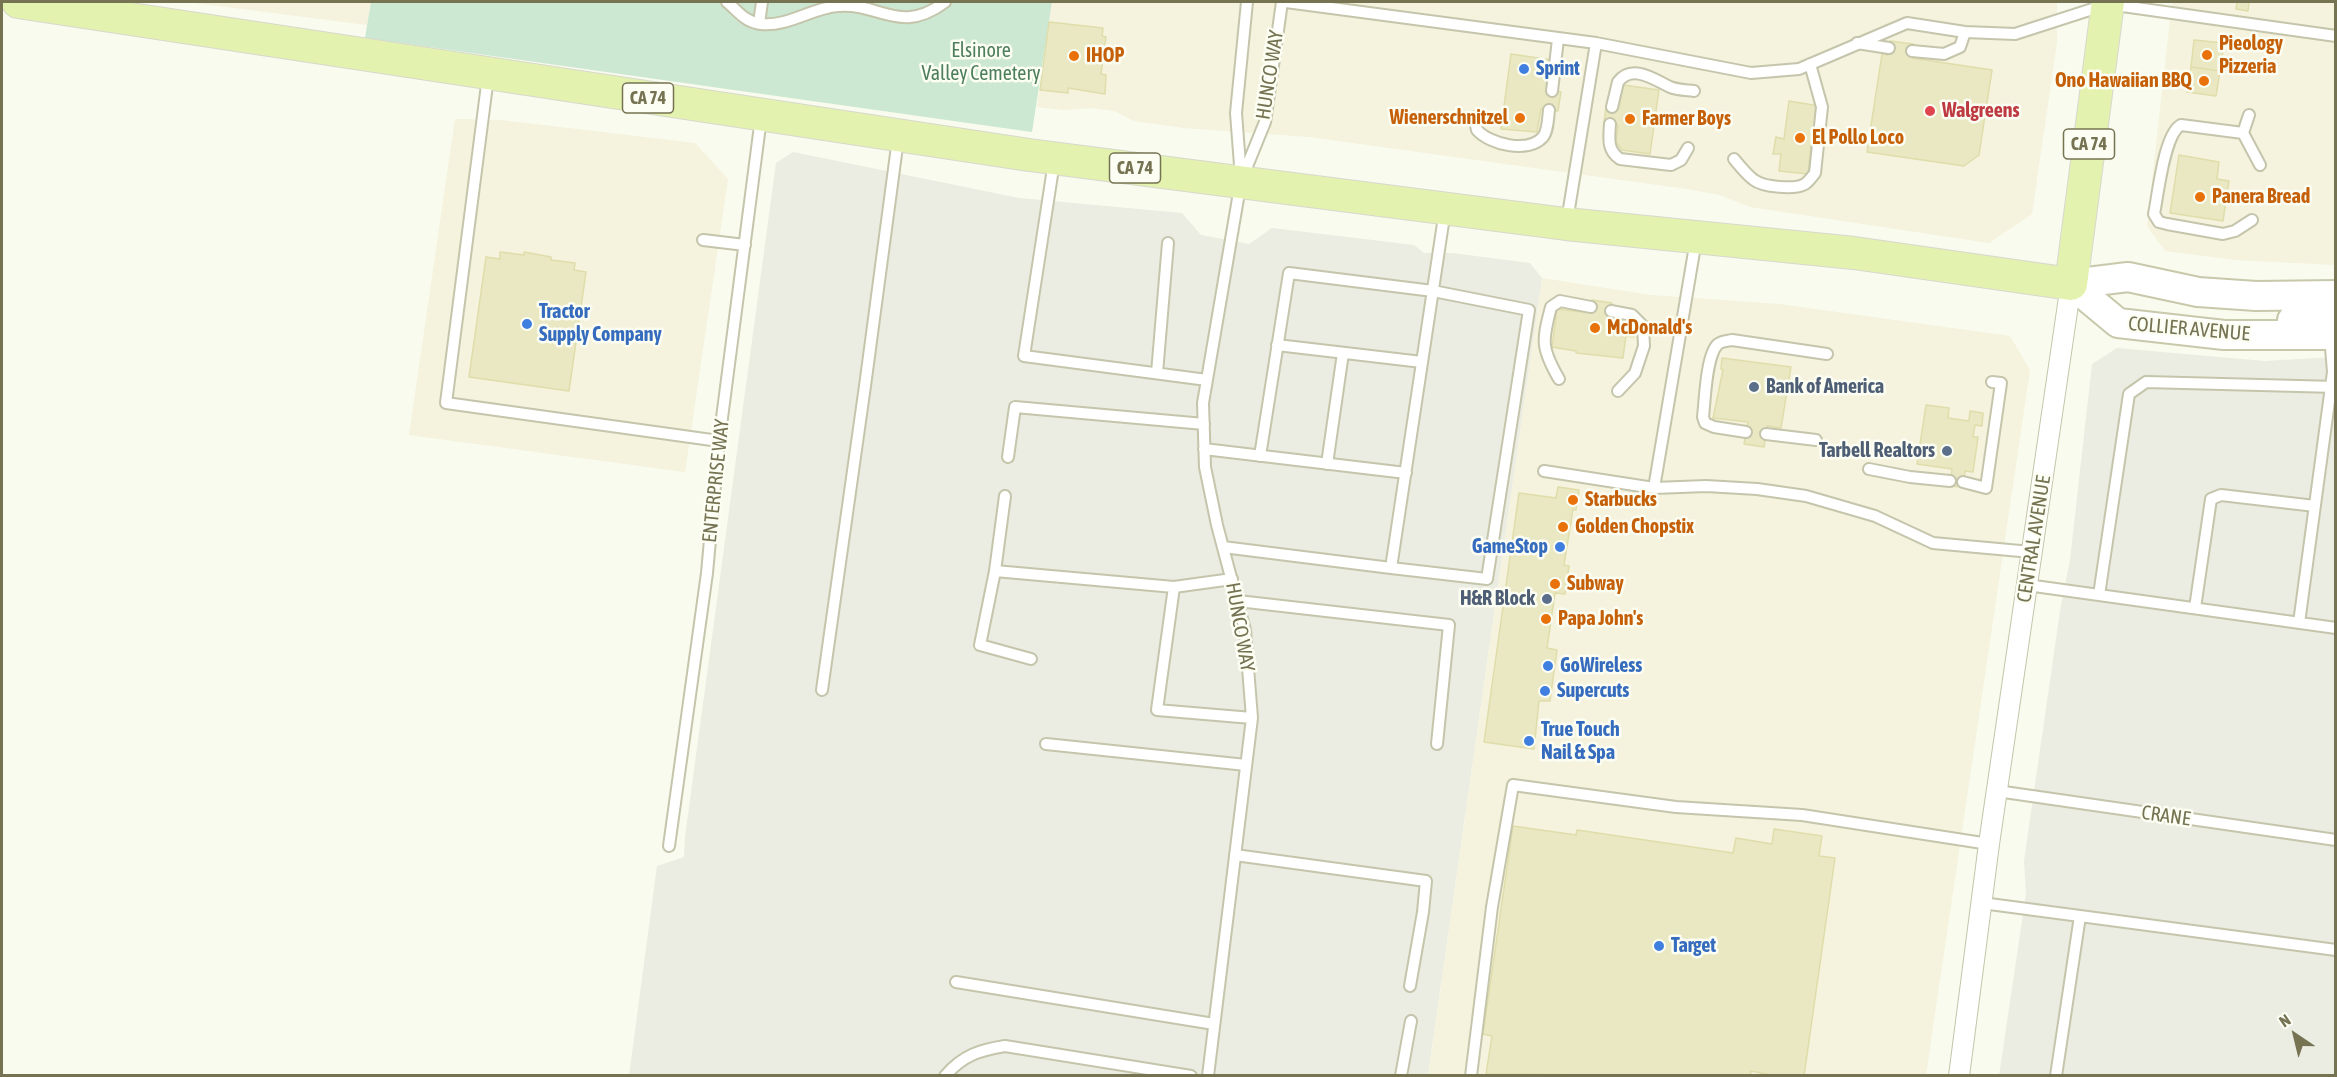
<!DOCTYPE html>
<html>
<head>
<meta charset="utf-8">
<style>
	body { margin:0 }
	#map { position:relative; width:2337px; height:1077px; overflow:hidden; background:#f8fbed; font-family:"Asap Condensed",sans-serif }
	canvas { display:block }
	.frame { position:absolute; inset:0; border:3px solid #757352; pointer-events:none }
	.north { position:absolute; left:2265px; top:1005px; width:60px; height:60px; -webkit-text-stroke:4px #fcfef4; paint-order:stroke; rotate:325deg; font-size:16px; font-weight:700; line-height:24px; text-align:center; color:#757352 }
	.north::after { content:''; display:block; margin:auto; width:21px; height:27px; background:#757352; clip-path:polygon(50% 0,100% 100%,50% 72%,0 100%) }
</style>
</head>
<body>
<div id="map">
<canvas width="2337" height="1077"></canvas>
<div class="frame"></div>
<div class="north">N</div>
</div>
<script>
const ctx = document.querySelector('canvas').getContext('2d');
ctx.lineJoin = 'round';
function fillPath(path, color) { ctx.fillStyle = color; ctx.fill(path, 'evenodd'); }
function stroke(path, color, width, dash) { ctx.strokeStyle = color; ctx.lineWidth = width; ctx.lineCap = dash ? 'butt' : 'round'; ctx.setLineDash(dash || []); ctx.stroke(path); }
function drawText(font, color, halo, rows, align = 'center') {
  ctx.font = font + ' "Asap Condensed",sans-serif'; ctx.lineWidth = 5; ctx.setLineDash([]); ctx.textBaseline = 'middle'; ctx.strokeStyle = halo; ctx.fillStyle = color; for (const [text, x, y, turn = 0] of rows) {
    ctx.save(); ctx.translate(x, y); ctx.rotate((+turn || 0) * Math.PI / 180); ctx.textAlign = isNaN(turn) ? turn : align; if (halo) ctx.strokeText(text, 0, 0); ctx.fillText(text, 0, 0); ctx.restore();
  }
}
const commercial = new Path2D(`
	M187 2H371L367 25Z
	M1052 2H2057V42L2032 214 1989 243 1750 207 1720 195 1687 189 1309 137 1184 128 1134 121 1114 111 1090 108 1064 110 1037 107Z
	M2172 2H2335V265L2236 260 2165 251 2147 226Z
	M455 119 501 120 695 143 728 179 685 472 409 435Z
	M1542 278 1651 295 1779 304 2010 336 2030 370 1926 1075 1428 1076Z`);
const industrial = new Path2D(`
	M793 152 1019 198 1182 213 1201 235 1249 244 1272 228 1414 245 1424 253H1452L1530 263 1542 278 1428 1075 629 1076 657 866 684 857 685 837 776 163Z
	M2117 348 2264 361 2335 357V1075L1999 1076 2026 894 2024 861 2060 611 2070 560 2092 364Z`);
const green = new Path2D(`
	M371 2H1052L1032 132 365 38Z`);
const building = new Path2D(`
	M2237 2H2249L2248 11 2236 9Z
	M1049 22 1103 28 1102 36 1106 37 1101 74 1106 75 1105 94 1068 88V93L1040 90Z
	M2194 40 2224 43 2220 71 2191 67Z
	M1890 41 1913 44 1912 58 1992 70 1979 155 1964 166 1867 152 1882 54 1888 55Z
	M1511 54 1552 60 1548 90 1561 92 1558 111 1541 109 1537 132 1501 129Z
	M2191 67 2220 71 2216 96 2187 92Z
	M1623 85 1659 90 1650 154 1622 150 1616 142 1618 125 1604 123 1606 107 1619 108Z
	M1789 101 1819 106 1815 144H1811L1808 174 1779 171 1781 154H1773L1776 137 1784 139Z
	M2179 155 2219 162 2217 179 2229 181 2223 221 2170 213Z
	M500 252 524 255V252L551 257V260L575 263 574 270 586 272 569 391 469 377 486 257 500 259Z
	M1592 300 1612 303 1610 318 1636 321 1634 337 1626 336 1623 358 1576 353V351L1552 347 1557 309 1590 313Z
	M1722 358 1791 367 1781 428 1767 426 1764 447 1744 444 1748 422 1713 418 1723 370 1721 369Z
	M1926 405 1949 408 1948 418 1969 421 1970 411 1983 413 1982 426 1975 425 1973 437H1978L1973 472 1965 471 1963 487 1950 486 1952 469 1917 464Z
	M1558 487 1579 490 1576 510 1573 509 1564 565 1569 566 1565 594 1555 593 1547 648 1557 650 1550 701H1539L1534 749 1484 742 1519 493 1556 498Z
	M1513 826 1576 835 1577 830 1733 853 1736 838 1772 844 1774 829 1822 836 1819 856 1835 858 1804 1076H1776L1751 1071 1750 1076 1486 1074 1492 1036 1483 1034Z`);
const service = new Path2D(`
	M727 2C739 12 745 22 761 24 788 27 811 8 838 6 879 2 900 36 945 2
	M1286 2 1596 43 1751 73 1799 69 1907 23 1965 32 2015 34 2108 4 2336 36
	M759 23 762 2
	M1857 43 1889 48
	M1912 51 1944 54 1960 47 1965 32
	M488 77 446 403 719 441
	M1552 91 1558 39
	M1612 107 1618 82C1632 63 1655 80 1670 87 1677 90 1686 90 1694 91
	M2249 115 2243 133 2260 165
	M1474 117 1477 130C1489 144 1528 154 1543 137 1548 131 1548 118 1549 110
	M1610 124C1609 139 1607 150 1620 159L1671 165 1681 160 1688 148
	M2243 133 2181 125C2164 134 2158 195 2154 214L2159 222 2167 224 2223 234 2235 231 2252 220
	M1734 159C1740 166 1747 175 1754 180 1763 187 1795 190 1805 184 1809 181 1812 177 1815 173L1822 107 1810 64
	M1054 162 1024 356 1207 380
	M1241 178 1236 113 1247 2
	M1567 221 1596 43
	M703 240 745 245
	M1611 311 1632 315 1643 326 1644 346 1635 373 1618 391
	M1277 345 1422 362
	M1157 373 1168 243
	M1559 379C1541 348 1542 341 1551 307L1560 301 1591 307
	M1746 432 1714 427 1705 423 1703 417C1705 400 1706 355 1718 344 1722 341 1727 341 1732 340L1827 354
	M1766 434 1816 440
	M1204 449 1406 473
	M1260 456 1289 273 1433 291 1529 310 1487 579 1391 568
	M1008 457 1015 407 1204 424
	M1327 464 1343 353
	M1869 469 1910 477 1950 481
	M1544 471 1654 488 1706 486 1757 489 1806 496 1875 516 1933 543 2031 552
	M1963 482 1986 488 2001 383 1992 382
	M1654 488 1696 240
	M1223 547 1391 568 1445 210
	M995 571 1005 496
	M2027 585 2336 628
	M1174 587 1157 710 1252 718
	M2099 595 2129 394 2146 382 2336 387
	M1238 601 1449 625 1437 744
	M2195 608 2211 499 2221 495 2315 506
	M2299 623 2333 372 2330 335
	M1031 659 980 645 995 571 1174 587 1232 579
	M822 690 865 386 898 139
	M1046 744 1246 765
	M1997 791 2336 840
	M669 846 707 573 719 441 761 118
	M1235 855 1426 881 1423 912 1410 986
	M1982 903 2336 950
	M956 982 1214 1024
	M945 1076C963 1055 980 1050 1005 1046L1191 1076
	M1208 1076 1252 718 1245 630 1217 525 1205 467 1203 403 1241 181 1265 122 1282 2
	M1401 1076 1411 1021
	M1471 1076 1492 907 1513 785 1676 807 1802 815 1989 844
	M2056 1076 2080 916`);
const minor = new Path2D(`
	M1959 1076 1989 844 2071 284`);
const secondary = new Path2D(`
	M2071 284 2118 323 2224 335H2336
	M2071 284 2128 277 2198 292 2256 296 2336 295
	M2292 320 2336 315`);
const primary = new Path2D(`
	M18 2 1029 155 1566 224 1854 253 2071 284 2108 2`);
const markers = [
	[2207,55,6,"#e8710a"],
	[1074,56,6,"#e8710a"],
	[1524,69,6,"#3f7fe0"],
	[2204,81,6,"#e8710a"],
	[1930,111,6,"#e0444e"],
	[1520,118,6,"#e8710a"],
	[1630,119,6,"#e8710a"],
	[1800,138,6,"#e8710a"],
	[2200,197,6,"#e8710a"],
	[527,324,6,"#3f7fe0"],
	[1595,328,6,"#e8710a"],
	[1754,387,6,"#5c6f8a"],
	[1947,451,6,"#5c6f8a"],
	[1573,500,6,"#e8710a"],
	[1563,527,6,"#e8710a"],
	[1560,547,6,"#3f7fe0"],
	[1555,584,6,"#e8710a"],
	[1547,599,6,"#5c6f8a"],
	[1546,619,6,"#e8710a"],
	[1548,666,6,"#3f7fe0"],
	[1545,691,6,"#3f7fe0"],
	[1529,741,6,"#3f7fe0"],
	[1659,946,6,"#3f7fe0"]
];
const shields = [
	[648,98,51],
	[2089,144,51],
	[1135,168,51]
];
const shieldNames = [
	["CA 74",648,98],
	["CA 74",2089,144],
	["CA 74",1135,168]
];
const foodNames = [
	["Pieology",2219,44],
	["Pizzeria",2219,67],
	["IHOP",1086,56],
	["Ono Hawaiian BBQ",2192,81,"right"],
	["Wienerschnitzel",1508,118,"right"],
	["Farmer Boys",1642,119],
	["El Pollo Loco",1812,138],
	["Panera Bread",2212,197],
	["McDonald's",1607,328],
	["Starbucks",1585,500],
	["Golden Chopstix",1575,527],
	["Subway",1567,584],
	["Papa John's",1558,619]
];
const parkNames = [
	["Elsinore",981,51],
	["Valley Cemetery",981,74]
];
const shopNames = [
	["Sprint",1536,69],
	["Tractor",539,312],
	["Supply Company",539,335],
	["GameStop",1548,547,"right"],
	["GoWireless",1560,666],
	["Supercuts",1557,691],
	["True Touch",1541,730],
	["Nail & Spa",1541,753],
	["Target",1671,946]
];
const streetNames = [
	["HUNCO WAY",1270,75,-81],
	["COLLIER AVENUE",2189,329,5],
	["ENTERPRISE WAY",716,481,-84],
	["CENTRAL AVENUE",2034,539,-81],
	["HUNCO WAY",1240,627,80],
	["CRANE",2166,816,8]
];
const healthNames = [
	["Walgreens",1942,111]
];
const serviceNames = [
	["Bank of America",1766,387,"left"],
	["Tarbell Realtors",1935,451],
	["H&R Block",1535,599]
];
fillPath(commercial, '#f5f2dd');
fillPath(industrial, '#ebece2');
fillPath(green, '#cce8d2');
fillPath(building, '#e9e8c3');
stroke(building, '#dfddaa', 1.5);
stroke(service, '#c5c5ac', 14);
stroke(minor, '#c5c5ac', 22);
stroke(secondary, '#c8c8ab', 32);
stroke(primary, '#d8d8cf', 34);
stroke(service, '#fff', 10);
stroke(minor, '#fff', 20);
stroke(secondary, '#fff', 28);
stroke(primary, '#e3f2ae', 32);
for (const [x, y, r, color] of markers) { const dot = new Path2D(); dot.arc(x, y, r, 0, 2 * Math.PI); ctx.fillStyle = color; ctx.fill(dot); stroke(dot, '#fcfef4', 2); }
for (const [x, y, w] of shields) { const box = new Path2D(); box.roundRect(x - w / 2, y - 15, w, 30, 4.5); ctx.fillStyle = '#fcfef4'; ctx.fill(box); stroke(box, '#757352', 1.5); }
drawText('bold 18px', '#757352', null, shieldNames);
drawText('bold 20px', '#c56008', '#fcfef4', foodNames, 'left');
drawText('20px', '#4e7f5c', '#fcfef4', parkNames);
drawText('bold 20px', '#366cbe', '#fcfef4', shopNames, 'left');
drawText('20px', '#757352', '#fcfef4', streetNames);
drawText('bold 20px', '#be3a42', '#fcfef4', healthNames, 'left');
drawText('bold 20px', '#4e5e75', '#fcfef4', serviceNames, 'right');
</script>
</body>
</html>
